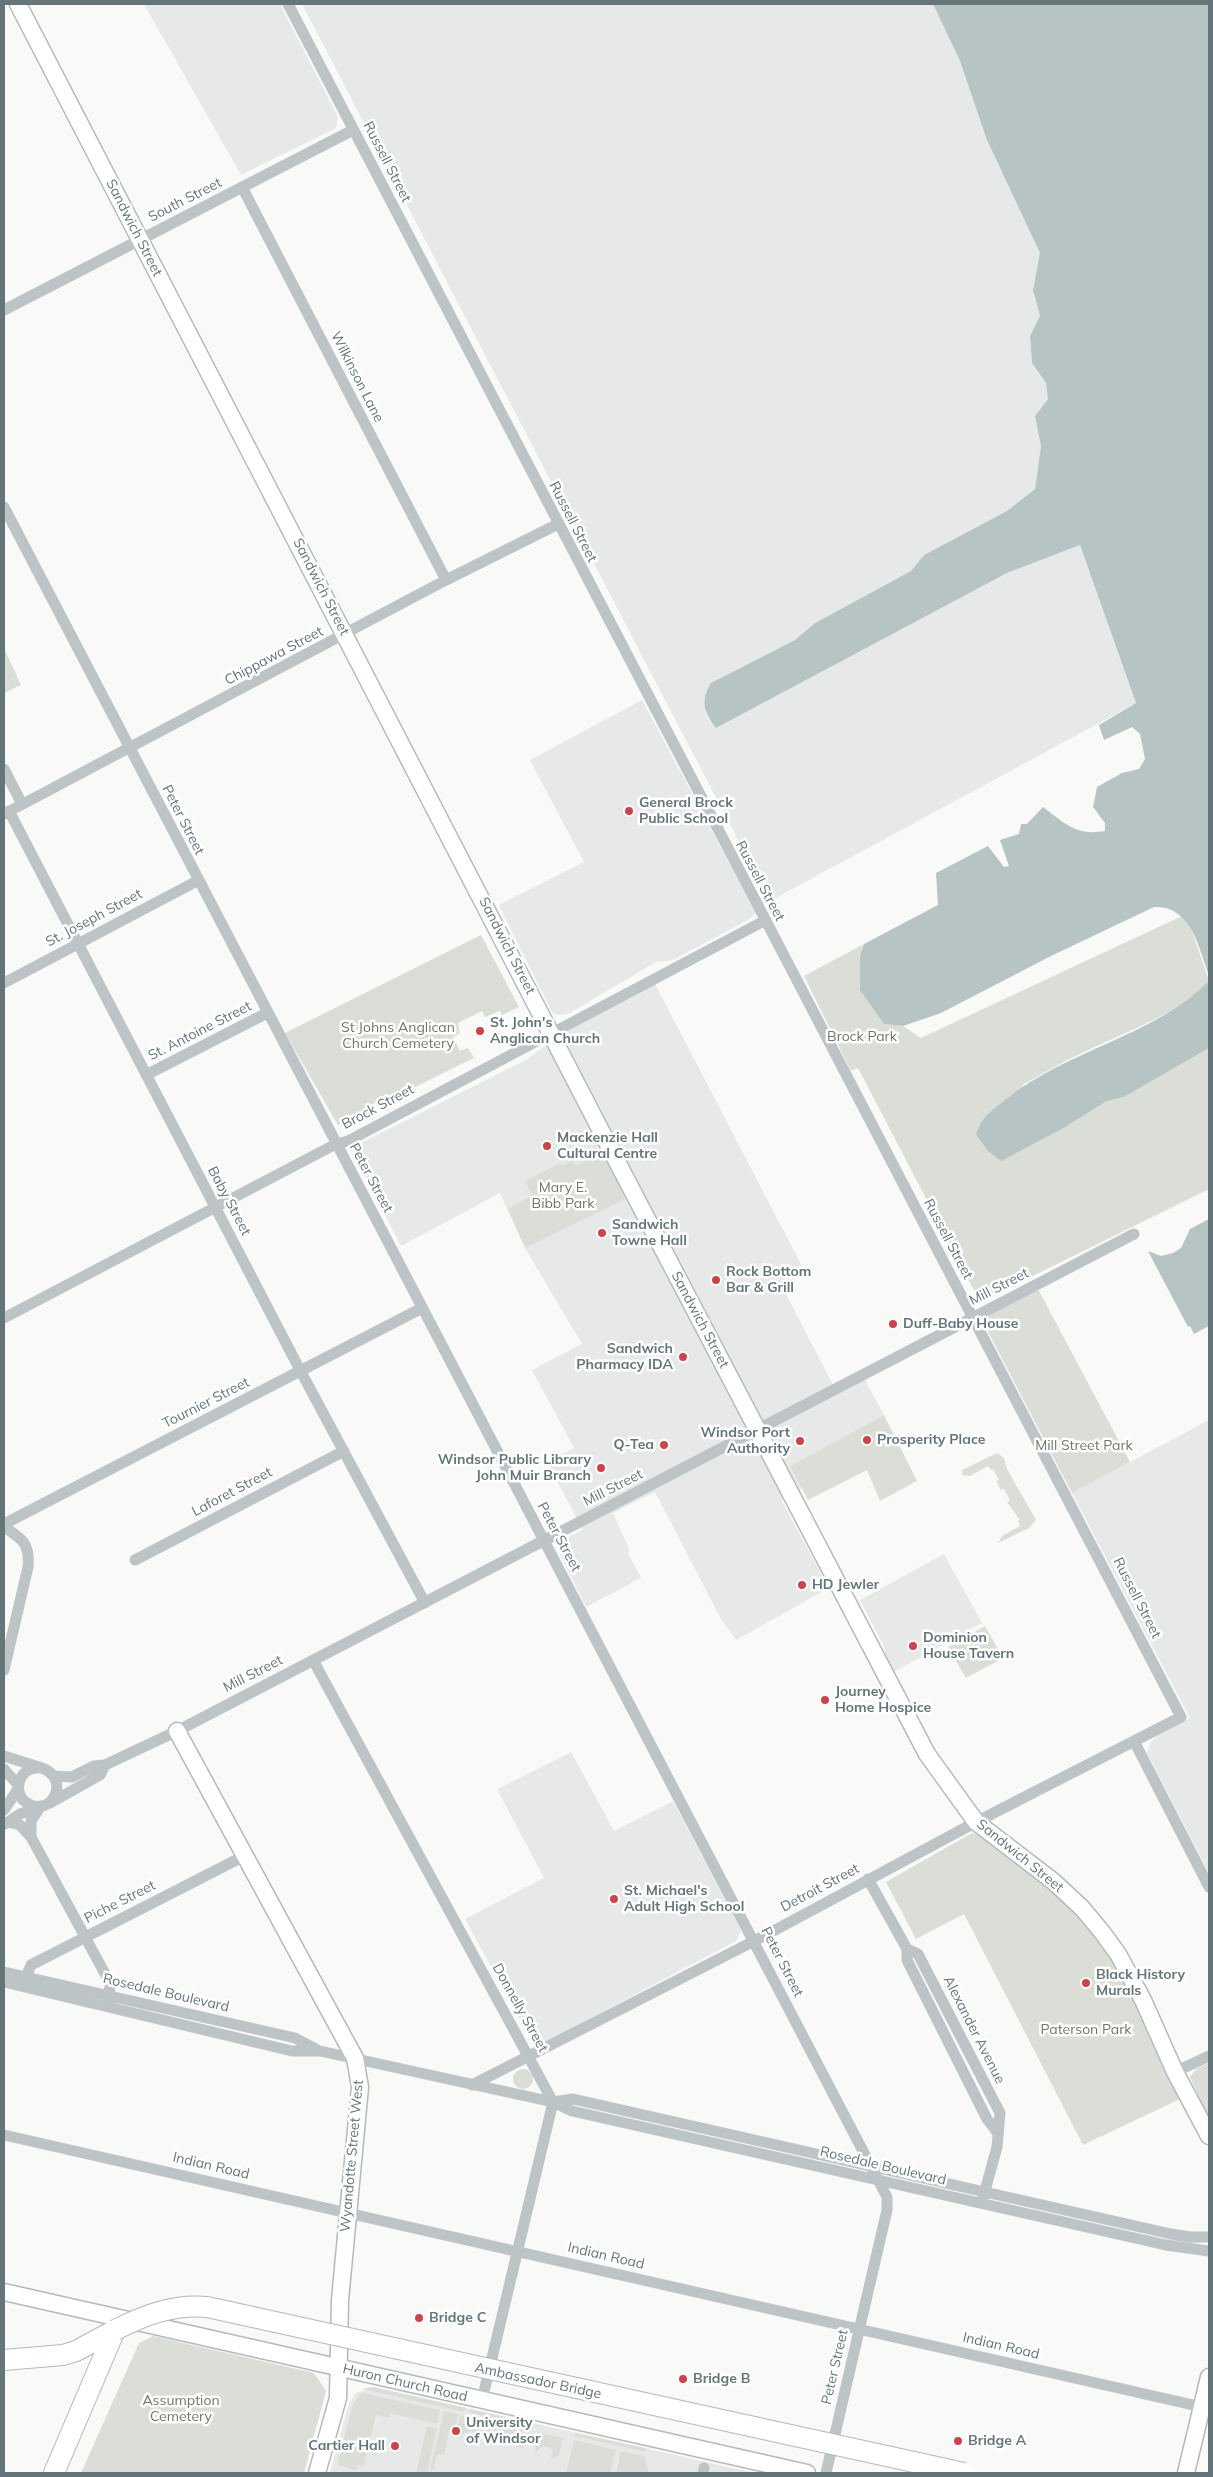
<!DOCTYPE html>
<html>
<head>
<meta charset="utf-8">
<style>
	body { margin:0 }
	#map { position:relative; width:1213px; height:2477px; overflow:hidden; background:#f9f9f8; font-family:Mulish,sans-serif }
	canvas { display:block }
	.frame { position:absolute; inset:0; border:5px solid #647679; pointer-events:none }
</style>
</head>
<body>
<div id="map">
<canvas width="1213" height="2477"></canvas>
<div class="frame"></div>
</div>
<script>
const ctx = document.querySelector('canvas').getContext('2d');
ctx.lineJoin = 'round';
function fillPath(path, color) { ctx.fillStyle = color; ctx.fill(path, 'evenodd'); }
function stroke(path, color, width, dash) { ctx.strokeStyle = color; ctx.lineWidth = width; ctx.lineCap = dash ? 'butt' : 'round'; ctx.setLineDash(dash || []); ctx.stroke(path); }
function drawText(font, color, halo, rows, align = 'center') {
  ctx.font = font + ' Mulish,sans-serif'; ctx.lineWidth = 5; ctx.setLineDash([]); ctx.textBaseline = 'middle'; ctx.strokeStyle = halo; ctx.fillStyle = color; for (const [text, x, y, turn = 0] of rows) {
    ctx.save(); ctx.translate(x, y); ctx.rotate((+turn || 0) * Math.PI / 180); ctx.textAlign = isNaN(turn) ? turn : align; if (halo) ctx.strokeText(text, 0, 0); ctx.fillText(text, 0, 0); ctx.restore();
  }
}
const built = new Path2D(`
	M144 4H280L338 117 336 128 241 175Z
	M302 4H933L960 61 991 148 1041 253 1033 290 1040 316 1030 336 1032 363 1046 383 1048 399 1035 416 1041 446 1035 489 1007 511 924 555 911 571 815 623 795 640 711 683 706 716 716 728 1007 573 1080 545 1136 703 770 901Z
	M642 700 756 913 748 920 673 960 656 962 568 1014 558 1015 552 1012 499 905 584 862 530 760Z
	M652 978 806 1274 781 1284 837 1393 865 1380 884 1415 790 1466 802 1488 781 1500 829 1588 736 1640 720 1617 655 1492 613 1513 630 1551 628 1553 641 1578 586 1607 561 1557 559 1548 564 1539 583 1530 547 1462 574 1448 532 1370 582 1344 525 1248 500 1193 401 1246 354 1155 359 1144 526 1060 570 1027Z
	M1209 1420V1873L1147 1753 1150 1743 1158 1735 1190 1718 1072 1493Z
	M944 1554 982 1623 894 1672 885 1655 884 1646 860 1600Z
	M571 1752 614 1831 673 1801 741 1930 736 1941 543 2043 531 2040 465 1919 544 1878 497 1789Z
	M373 2387 466 2408 755 2473H330L349 2403 356 2393Z`);
const green = new Path2D(`
	M4 648 21 685 4 693Z
	M1182 916 1191 928 1209 981C1174 1017 1124 1032 1080 1054 1060 1063 1041 1075 1022 1085L1067 1126 1107 1101 1124 1097 1209 1048V1189L980 1302 858 1068 851 1071 804 976 864 944 860 956 884 1024 903 1026 921 1038Z
	M481 935 519 1007 502 1015 500 1011 485 1017 482 1011 458 1023 460 1033 453 1037 460 1051 468 1048 474 1058 338 1125 285 1033Z
	M600 1152 609 1160 624 1188 623 1193 625 1199 525 1248 508 1209 532 1196 525 1181 560 1163 562 1166 573 1160 576 1166Z
	M1038 1289 1130 1462 1072 1493 986 1328V1321L989 1315Z
	M884 1415 917 1481 880 1501 867 1470 808 1500 790 1466Z
	M997 1453 1004 1458 1007 1469 1036 1520 1029 1528 998 1543 1002 1536 1020 1526 1018 1521 1020 1520 1007 1502 1010 1500 1004 1489 1001 1490 996 1481 999 1480 993 1469 991 1470 988 1466 970 1476 962 1475V1470Z
	M985 1626 1003 1658 966 1678 948 1647Z
	M972 1833C986 1836 997 1851 1009 1859 1031 1874 1052 1890 1071 1909 1122 1960 1151 2034 1180 2099L1083 2145 964 1914 916 1939 886 1882Z
	M1209 2063V2119L1190 2077 1197 2068Z
	M513 2079a10 10 0 1 1 20 0a10 10 0 1 1-20 0Z
	M153 2336 314 2373 326 2391 304 2473H81L139 2343Z
	M373 2387 466 2408 464 2412 363 2389Z
	M362 2393 440 2410 437 2424 390 2413 389 2418 376 2415 364 2466 358 2465 356 2470 337 2465 353 2404Z
	M470 2409 528 2422 529 2426 467 2412Z
	M444 2411 458 2414 454 2432 449 2431 444 2455 437 2454 434 2470 430 2469Z
	M460 2415 528 2430 523 2448 513 2446 510 2440H498V2437H486V2435L473 2434 474 2432 469 2431 464 2434 456 2433Z
	M427 2426 437 2428 427 2473H416Z
	M537 2432 563 2438 559 2455 555 2458H551L553 2449 542 2446 536 2453 535 2445Z
	M576 2433 645 2448 646 2452 574 2436Z
	M574 2440 616 2450 610 2473H566Z
	M621 2451 644 2456 649 2473H616Z`);
const water = new Path2D(`
	M933 4H1209V976C1199 948 1191 905 1154 907L1051 956 941 1013 903 1026 884 1024 860 990V956L864 944 938 905 936 873 988 846 1004 867 1009 866 1000 840 1019 834 1021 824H1027L1043 807C1066 824 1076 836 1105 831V823L1093 807 1097 787 1122 773 1139 769 1145 759 1140 734 1132 727 1104 740 1099 725 1136 703 1080 545 1007 573 716 728C704 713 700 700 711 683L795 640 815 623 911 571 924 555 1007 511 1035 489 1041 446 1035 416 1048 399 1046 383 1032 363 1030 336 1040 316 1033 290 1040 253 987 140 960 61Z
	M1209 981V1048L1124 1097 1107 1101 1067 1126 1001 1161 988 1151 976 1134C983 1116 990 1112 1005 1100 1066 1050 1155 1036 1209 981Z
	M1209 1219V1326L1194 1334 1190 1326 1188 1327 1148 1251 1161 1256 1173 1253 1181 1248 1190 1229Z`);
const street = new Path2D(`
	M288 4 1181 1717 976 1822 766 1935 472 2085
	M242 187 446 580
	M4 310 353 130
	M4 507 887 2197V2210L826 2473
	M4 769 22 804
	M9 811 300 1370 425 1603
	M4 814 446 580 558 524
	M4 983 197 881
	M146 1075 267 1013
	M4 1318 336 1144 348 1141 764 921
	M4 1524 422 1308
	M4 1527C23 1539 30 1544 28 1567L4 1670
	M135 1560 344 1451
	M313 1660 553 2102 482 2400
	M1134 1741 1209 1887
	M4 1756 42 1768C74 1780 48 1824 22 1799 13 1783 23 1766 42 1768
	M4 1769 18 1785
	M54 1776 72 1777 94 1766 105 1765 177 1731 1134 1234
	M50 1803 100 1775 105 1765
	M4 1810 18 1789
	M8 1822 20 1825 31 1837 110 1983 109 2003
	M5 1824 20 1814 40 1807
	M31 1837V1821L41 1806
	M868 1879 907 1949V1960L987 2119 997 2132
	M907 1949 918 1954 1000 2113 997 2147 983 2198
	M4 1972 295 2038 316 2049
	M4 1982 292 2051H320L553 2102 572 2111 1166 2245 1209 2251
	M24 1982 31 1965 244 1856
	M1175 2072 1209 2056
	M553 2102 573 2099 1171 2234 1190 2237H1209
	M4 2135 1202 2407
	M703 2473 704 2468`);
const secondary = new Path2D(`
	M18 4 612 1152 927 1754 976 1822 1053 1881 1082 1908 1102 1932 1118 1954 1143 2000 1175 2072 1209 2136
	M177 1731 344 2038 355 2058 360 2087 340 2300 338 2398 317 2473
	M4 2292 807 2473
	M1186 2473 1209 2377`);
const highway = new Path2D(`
	M4 2360 63 2355 76 2351 115 2330
	M54 2473 115 2330`);
const highwayBridge = new Path2D(`
	M115 2330C145 2315 173 2304 207 2307L964 2473`);
const markers = [
	[629,811,5,"#ce4349"],
	[480,1031,5,"#ce4349"],
	[547,1146,5,"#ce4349"],
	[602,1233,5,"#ce4349"],
	[716,1280,5,"#ce4349"],
	[893,1324,5,"#ce4349"],
	[683,1357,5,"#ce4349"],
	[867,1440,5,"#ce4349"],
	[800,1441,5,"#ce4349"],
	[664,1445,5,"#ce4349"],
	[601,1468,5,"#ce4349"],
	[802,1585,5,"#ce4349"],
	[913,1646,5,"#ce4349"],
	[825,1700,5,"#ce4349"],
	[614,1899,5,"#ce4349"],
	[1086,1983,5,"#ce4349"],
	[419,2318,5,"#ce4349"],
	[683,2379,5,"#ce4349"],
	[456,2431,5,"#ce4349"],
	[958,2441,5,"#ce4349"],
	[395,2446,5,"#ce4349"]
];
const streetNames = [
	["Russell Street",387,162,63],
	["South Street",185,200,-27],
	["Sandwich Street",134,228,63],
	["Wilkinson Lane",357,377,63],
	["Russell Street",573,522,63],
	["Sandwich Street",321,587,63],
	["Chippawa Street",274,656,-28],
	["Peter Street",183,820,63],
	["Russell Street",760,881,62],
	["St. Joseph Street",94,918,-28],
	["Sandwich Street",507,946,63],
	["St. Antoine Street",200,1031,-27],
	["Brock Street",378,1107,-28],
	["Peter Street",371,1178,62],
	["Baby Street",229,1201,62],
	["Russell Street",948,1239,62],
	["Mill Street",999,1287,-27],
	["Sandwich Street",700,1320,62],
	["Tournier Street",206,1403,-27],
	["Mill Street",613,1488,-27],
	["Laforet Street",232,1492,-28],
	["Peter Street",559,1537,62],
	["Russell Street",1137,1598,63],
	["Mill Street",253,1674,-27],
	["Sandwich Street",1020,1856,39],
	["Detroit Street",820,1888,-28],
	["Piche Street",120,1902,-27],
	["Peter Street",782,1962,63],
	["Rosedale Boulevard",166,1993,13],
	["Donnelly Street",520,2008,61],
	["Alexander Avenue",974,2030,63],
	["Wyandotte Street West",352,2156,-85],
	["Indian Road",211,2166,13],
	["Rosedale Boulevard",883,2166,13],
	["Indian Road",606,2256,13],
	["Indian Road",1001,2346,13],
	["Peter Street",835,2367,-77],
	["Ambassador Bridge",538,2381,12],
	["Huron Church Road",405,2383,13]
];
const poiNames = [
	["General Brock",639,803],
	["Public School",639,819],
	["St. John's",490,1023],
	["Anglican Church",490,1039],
	["Mackenzie Hall",557,1138],
	["Cultural Centre",557,1154],
	["Sandwich",612,1225],
	["Towne Hall",612,1241],
	["Rock Bottom",726,1272],
	["Bar & Grill",726,1288],
	["Duff-Baby House",903,1324],
	["Sandwich",673,1349,"right"],
	["Pharmacy IDA",673,1365,"right"],
	["Windsor Port",790,1433,"right"],
	["Authority",790,1449,"right"],
	["Prosperity Place",877,1440],
	["Q-Tea",654,1445,"right"],
	["Windsor Public Library",591,1460,"right"],
	["John Muir Branch",591,1476,"right"],
	["HD Jewler",812,1585],
	["Dominion",923,1638],
	["House Tavern",923,1654],
	["Journey",835,1692],
	["Home Hospice",835,1708],
	["St. Michael's",624,1891],
	["Adult High School",624,1907],
	["Black History",1096,1975],
	["Murals",1096,1991],
	["Bridge C",429,2318],
	["Bridge B",693,2379],
	["University",466,2423],
	["of Windsor",466,2439],
	["Bridge A",968,2441],
	["Cartier Hall",385,2446,"right"]
];
const parkNames = [
	["St Johns Anglican",398,1028],
	["Church Cemetery",398,1044],
	["Brock Park",862,1037],
	["Mary E.",563,1188],
	["Bibb Park",563,1204],
	["Mill Street Park",1084,1446],
	["Paterson Park",1086,2030],
	["Assumption",181,2401],
	["Cemetery",181,2417]
];
fillPath(built, '#e7e9e8');
fillPath(green, '#dbded7');
fillPath(water, '#b7c4c4');
stroke(secondary, '#b2babc', 19);
stroke(highway, '#b2b8b9', 22);
stroke(street, '#bdc4c5', 11);
stroke(secondary, '#fff', 16);
stroke(highway, '#fff', 20);
stroke(highwayBridge, '#b2b8b9', 22, []);
stroke(highwayBridge, '#fff', 20);
for (const [x, y, r, color] of markers) { const dot = new Path2D(); dot.arc(x, y, r, 0, 2 * Math.PI); ctx.fillStyle = color; ctx.fill(dot); stroke(dot, '#fff', 2); }
drawText('14px', '#647679', '#fff', streetNames);
drawText('bold 14px', '#647679', '#fff', poiNames, 'left');
drawText('14px', '#6e7866', '#fff', parkNames);
</script>
</body>
</html>
